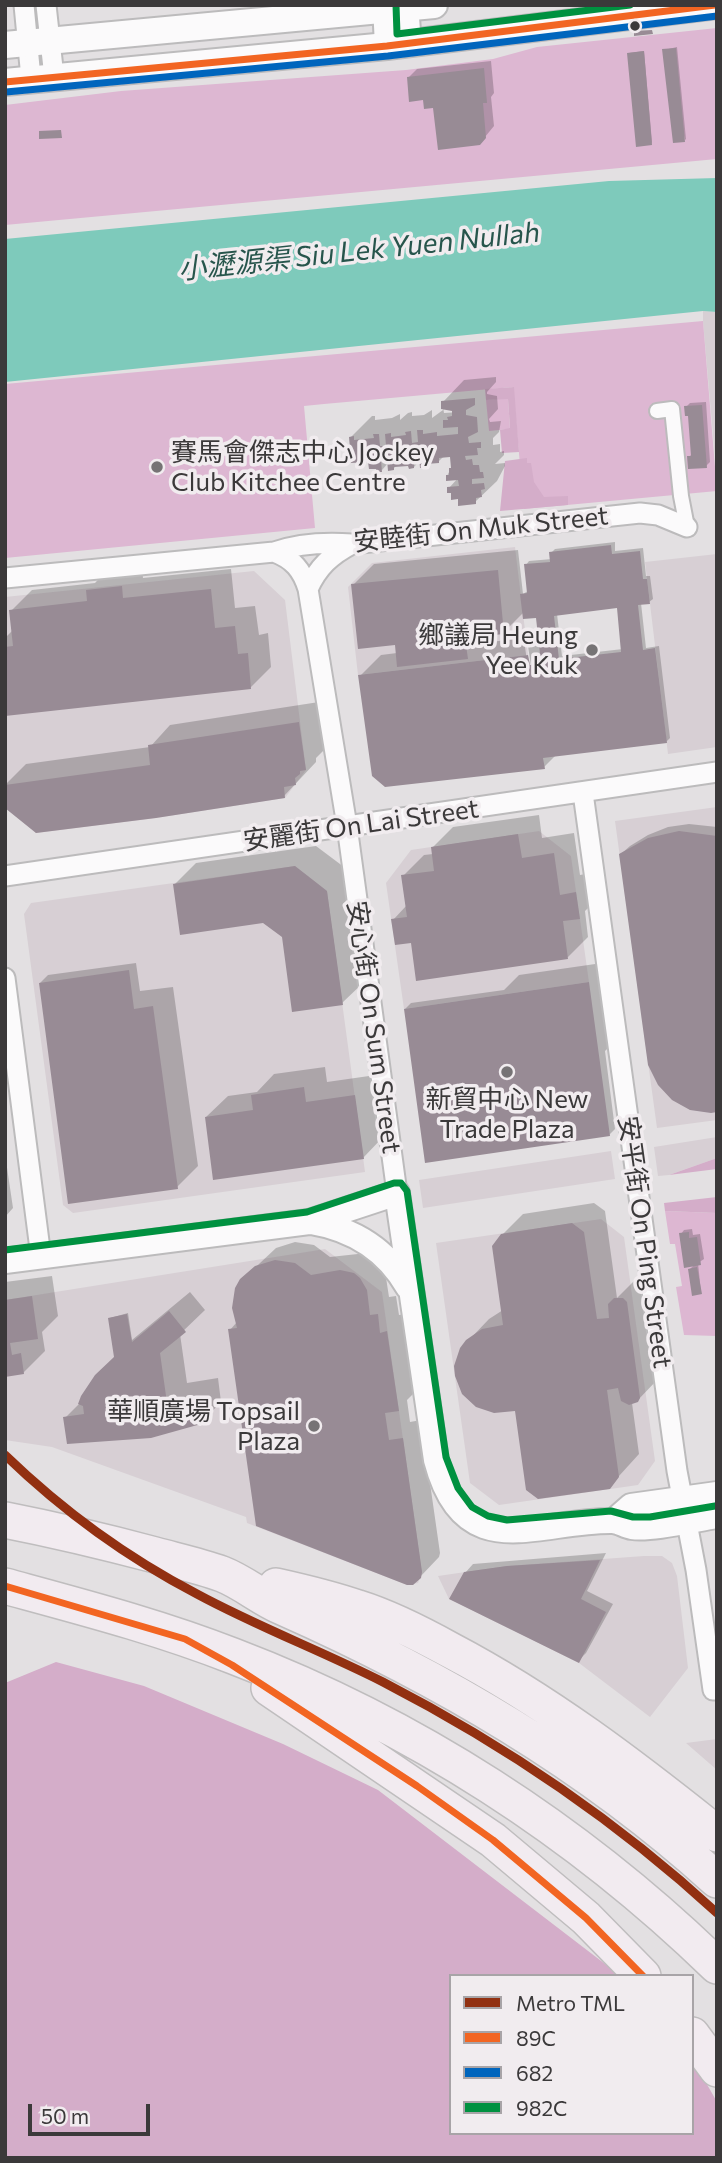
<!DOCTYPE html>
<html>
<head>
<meta charset="utf-8">
<style>
	body { margin:0 }
	#map { position:relative; width:722px; height:2163px; overflow:hidden; background:#e3e0e2; font-family:Commissioner,sans-serif }
	canvas { display:block }
	.frame { position:absolute; inset:0; border:7px solid #3b393a; pointer-events:none }
	.legend { position:absolute; left:449px; top:1974px; width:245px; height:161px; box-sizing:border-box; background:#f1ecef; border:2px solid #a8a4a7; margin:0; padding:9px 12px; list-style:none; font-size:21px; color:#3b393a }
	.legend li { display:flex; align-items:center; gap:14px; height:35px }
	.legend b { width:35px; border:2px solid #a8a4a7 }
	.scale { position:absolute; left:28px; top:2104px; width:122px; height:32px; box-sizing:border-box; border:4px solid #3b393a; border-top:0; padding-left:9px; font-size:21px; line-height:24px; white-space:nowrap; color:#3b393a; -webkit-text-stroke:5px #f1ecef; paint-order:stroke }
</style>
</head>
<body>
<div id="map">
<canvas width="722" height="2163"></canvas>
<div class="frame"></div>
<ul class="legend">
<li><b style="height:9px;background:#923011"></b>Metro TML</li>
<li><b style="height:9px;background:#f26522"></b>89C</li>
<li><b style="height:9px;background:#0065bd"></b>682</li>
<li><b style="height:9px;background:#009140"></b>982C</li>
</ul>
<div class="scale">50 m</div>
</div>
<script>
const ctx = document.querySelector('canvas').getContext('2d');
ctx.lineJoin = 'round';
function fillPath(path, color) { ctx.fillStyle = color; ctx.fill(path, 'evenodd'); }
function stroke(path, color, width, dash) { ctx.strokeStyle = color; ctx.lineWidth = width; ctx.lineCap = dash ? 'butt' : 'round'; ctx.setLineDash(dash || []); ctx.stroke(path); }
function drawText(font, color, halo, rows, align = 'center') {
  ctx.font = font + ' Commissioner,"Noto Sans TC",sans-serif'; ctx.lineWidth = 7; ctx.setLineDash([]); ctx.textBaseline = 'middle'; ctx.strokeStyle = halo; ctx.fillStyle = color; for (const [text, x, y, turn = 0] of rows) {
    ctx.save(); ctx.translate(x, y); ctx.rotate((+turn || 0) * Math.PI / 180); ctx.textAlign = isNaN(turn) ? turn : align; if (halo) ctx.strokeText(text, 0, 0); ctx.fillText(text, 0, 0); ctx.restore();
  }
}
const built = new Path2D(`
	M703 311 717 312V481L703 321Z
	M515 547 528 655 358 675 348 587 372 563Z
	M717 554V747L668 754 645 562Z
	M254 571 285 600 306 770 285 798 156 818 36 833 5 808V597Z
	M717 807V1120L657 1128 615 821Z
	M539 831 571 856 589 982 404 1009 386 883 411 850Z
	M295 866 327 891 365 1172 73 1213 63 1205 24 914 31 903Z
	M717 1137V1158L669 1175 658 1176 654 1147Z
	M611 1151 615 1179 423 1208 419 1180Z
	M601 1219 624 1237 655 1461 638 1485 499 1505 470 1483 436 1243Z
	M325 1249 382 1292 422 1572 418 1583 407 1585 247 1523 246 1517 52 1447 5 1440V1300Z
	M644 1556H662L672 1563 677 1576 688 1668 650 1717 579 1663 449 1599 438 1576 507 1566Z
	M717 1739V1770L686 1743Z`);
const green = new Path2D(`
	M717 28V159L5 225V105L121 91 406 70 493 59 537 47Z
	M703 321 717 491 524 509 513 387 324 404 304 406 315 528 5 558V384Z
	M508 398 510 429 489 431 486 400Z
	M665 1211 717 1213V1336L684 1335 676 1287 682 1286 675 1244H670Z`);
const forest = new Path2D(`
	M514 387 519 452 502 453 500 430 510 428 508 399 486 400 485 389Z
	M527 458V463H531L534 482 544 497 568 496V505L500 511 505 461Z
	M717 1158V1169L669 1175Z
	M717 1197V1213L665 1211 664 1203Z
	M56 1662 144 1686 283 1744 378 1790 609 1967 618 1976H451V2133H692V2058L717 2102V2158H5V1683Z`);
const water = new Path2D(`
	M717 178V312L703 311 5 382V239L609 181Z`);
const shadow = new Path2D(`
	M677 47 686 139 685 140 664 50Z
	M644 51 652 142 651 144 629 53Z
	M491 61 494 93 491 97 494 126 480 143 435 106 409 77 417 69Z
	M496 377V382L487 392V394L497 396 498 409 489 419 490 422 501 421 499 432 493 438V445L500 444V452L504 451V455L495 464 505 463V466L497 481 475 502 459 497 449 488 458 478 447 476 452 466 451 455 444 456 439 461 429 462 425 466 421 459 414 467 410 464 397 465 393 469 389 462 382 470 370 460 348 450 351 447 350 438 372 416H375V420L392 418 400 414V420L408 413 412 412V416L424 415 432 410V418L443 410V402L464 380ZM443 407 460 412 444 413Z
	M706 402 710 462 706 466 689 457 693 453 690 414 686 407 690 403Z
	M615 542V551L643 548 646 576H650L653 599 649 602 641 603 646 648 659 646 670 738 666 742 556 755 544 767 360 676 381 655 397 653 396 643 353 585 374 564 518 550 523 594 528 591 526 565 529 561 552 559 551 553 555 549ZM618 606 623 649 562 656 557 614ZM524 612 538 616 540 636 482 643 488 637 487 634 504 632ZM528 646 543 745H539L525 647Z
	M142 566 143 578 231 569 235 608 255 606 259 635 268 633 271 667 251 687 5 715V638L13 630 11 611 32 590 95 583 108 569Z
	M319 702 326 748 316 758V762L284 796 5 797V785L26 764 150 747 170 725Z
	M539 815 542 838 574 833 580 875 596 872 600 896 585 911 588 937 568 957 412 941 393 920 407 905 403 876 424 855 433 854 432 848 453 827Z
	M689 824 717 827V1110L621 854 630 846 648 835 668 827Z
	M316 846 348 870 363 983 342 1003 283 936 263 921 175 884 196 863Z
	M609 962 619 1037 605 1051 615 1129 609 1135 405 1009 411 1003 504 990 519 975Z
	M136 963 140 991 173 987 198 1166 177 1187 40 983 48 975Z
	M325 1067 327 1082 376 1075 384 1136 363 1158 206 1117 228 1096 257 1092 274 1074Z
	M5 1154 13 1208 5 1217Z
	M594 1203 605 1211 617 1298 637 1278H644L658 1379 637 1401 632 1403 639 1454 609 1487 516 1409 468 1341 489 1319 503 1310 502 1235 523 1214Z
	M692 1229 693 1235 700 1234 704 1259 698 1263 701 1292 690 1269 695 1264 681 1234 684 1230Z
	M295 1242 314 1245 330 1257 367 1253 385 1271 389 1297 396 1296 399 1315 406 1314 417 1390 407 1400 410 1422 421 1420 440 1553 439 1557 420 1577 230 1330 237 1322 242 1280 276 1248Z
	M52 1276 58 1316 42 1332 45 1351 23 1373 5 1375V1282Z
	M190 1292 205 1310 180 1334 187 1383 218 1378 221 1402 201 1423 65 1418 81 1402 115 1356 110 1318 128 1313 132 1340Z
	M606 1553 587 1591 613 1604 586 1653 578 1661 465 1573 473 1564Z`);
const building = new Path2D(`
	M652 30 653 34 634 36V31Z
	M676 48 685 142 673 143 662 49Z
	M644 51 652 145 636 147 627 53Z
	M484 68 487 103H483L486 138 480 145 438 150 433 108 424 109 423 100 409 102 407 77Z
	M61 130 62 138 39 139V131Z
	M475 398V405L466 410V415L477 417 478 432 468 437 469 443 481 442V448H477L478 455 465 456 466 460 472 459 473 465H479L480 472H483L484 478 472 479V484L484 483 485 489 481 490 482 497 476 498V504L458 506V499L451 500V493H447V487L459 486 458 480 446 481V475H449V468H451L450 457 439 458V463L426 464V467L420 468 419 456 414 457V468L409 469 408 466 394 467V470L388 471 387 459 381 460 382 472H377L376 469H369L368 462 351 463 350 458 347 459 346 449H350L349 437 354 436V440L374 438 373 434H379L380 446H386L385 434 391 433V437L406 435 405 432 411 431 412 443 418 442 417 430H423V434L437 432V436L458 434V427L443 428V420H448L447 417 452 416V411L441 409V401Z
	M702 405 707 468 688 469 687 456H691L688 416H685L684 406Z
	M611 545 612 554 640 551 643 579H647L650 604 638 605 643 650 655 648 667 743 543 758 545 769 385 787 372 776 358 675 528 655 530 665 541 663 536 618 523 619 520 594 527 593 524 564 550 562 549 552ZM617 608 621 652 559 659 554 616Z
	M498 570 504 634 465 638 468 659 397 667 395 645 358 649 351 584Z
	M122 586 123 598 211 589 215 628 235 626 238 654 248 653 251 689 5 716V647L13 646 9 610 87 601 86 590Z
	M299 722 306 770 300 771V774L295 778 296 785 284 787 285 798 156 818 36 833 5 808V785L150 765 148 745Z
	M679 831 717 836V1112L711 1113 690 1110 672 1100 658 1085 648 1065 619 854 648 838Z
	M518 834 522 858 554 853 560 895 576 892 580 919 563 921 568 959 416 981 411 943 395 945 391 919 407 917 401 875 434 871 431 847Z
	M295 866 327 891 343 1005 292 1012 282 937 263 923 180 935 173 884Z
	M129 970 134 1009 153 1006 178 1189 68 1204 39 983Z
	M589 982 610 1136 425 1163 404 1009Z
	M304 1087 306 1102 355 1095 364 1159 213 1180 205 1117 253 1110 251 1095Z
	M572 1223 584 1232 597 1319 609 1318 608 1304 614 1298H623L627 1302 640 1398 638 1402 629 1405 621 1401 618 1388 607 1390 619 1477 610 1489 538 1499 526 1490 515 1411 494 1413 476 1407 462 1394 455 1376 454 1366 460 1348 466 1340 482 1329 503 1325 492 1246 501 1234Z
	M689 1232V1238L697 1237 701 1265 684 1268 679 1233Z
	M275 1260 295 1263 311 1275 340 1270 354 1273 360 1278 367 1290 370 1315 378 1314 380 1333 387 1331 399 1411 385 1413 389 1440 403 1438 422 1572 421 1578 413 1585H407L256 1526 228 1329 237 1328 232 1308 235 1288 240 1279 255 1266Z
	M697 1267 702 1294 692 1296 688 1269Z
	M32 1296 38 1339 10 1343 12 1355 21 1353 24 1374 5 1377V1300Z
	M169 1311 186 1332 160 1353 167 1403 198 1398 201 1424 151 1438 67 1444 63 1417 84 1414 83 1406 78 1404 81 1396 95 1375 114 1357 108 1318 127 1314 132 1342Z
	M600 1560 581 1599 606 1612 579 1663 449 1599 464 1572 507 1566Z`);
const pedestrian = new Path2D(`
	M657 411 672 409 681 496 687 527`);
const minor = new Path2D(`
	M24 5 31 78
	M46 5 54 77
	M274 552C300 543 325 542 352 544L640 513 658 515 687 527
	M5 578 274 552C293 559 302 570 308 589L347 826 397 1193
	M308 589C318 567 331 555 352 544
	M583 793 677 1471 696 1570 713 1690H717
	M5 876 717 772
	M5 978 41 1257`);
const tertiary = new Path2D(`
	M385 5 387 46
	M406 5 409 44
	M311 1222C353 1229 386 1249 408 1287
	M5 1261 309 1222 397 1193 436 1460C464 1567 536 1520 612 1521 619 1521 625 1526 632 1527 652 1530 696 1519 717 1516
	M615 1520 631 1506 717 1494`);
const secondary = new Path2D(`
	M5 45 434 5
	M5 82 387 46 717 5`);
const motorway = new Path2D(`
	M5 1520C56 1530 106 1542 155 1555 177 1561 200 1566 222 1574 243 1582 261 1598 282 1607 440 1677 588 1763 717 1880
	M5 1586C82 1607 159 1627 233 1656 414 1725 578 1831 717 1966
	M276 1586C303 1592 332 1599 358 1608 390 1618 421 1634 450 1650 547 1701 632 1766 717 1834
	M269 1688 493 1840 586 1918 643 1976
	M692 2035 717 2069`);
const bus1 = new Path2D(`
	M5 82 387 46 715 5
	M5 1586 185 1639 232 1665 417 1786 493 1840 586 1918 643 1976`);
const bus2 = new Path2D(`
	M6 92 388 56 717 16`);
const bus3 = new Path2D(`
	M396 5 397 34 630 5
	M5 1250 307 1212 394 1183H401L407 1191 446 1457 458 1488 472 1507 488 1516 507 1520 611 1511 633 1517H650L715 1506`);
const metro1 = new Path2D(`
	M5 1455C63 1511 126 1557 197 1594 258 1627 322 1651 383 1682 505 1745 616 1820 717 1913`);
const markers = [
	[635,26,6,"#3b393a"],
	[157,467,7,"#767375"],
	[592,650,7,"#767375"],
	[507,1072,7,"#767375"],
	[314,1426,7,"#767375"]
];
const poiNames = [
	["賽馬會傑志中心 Jockey",171,452,"left"],
	["Club Kitchee Centre",171,482,"left"],
	["鄉議局 Heung",578,635],
	["Yee Kuk",578,665],
	["新貿中心 New",507,1099,"center"],
	["Trade Plaza",507,1129,"center"],
	["華順廣場 Topsail",300,1411],
	["Plaza",300,1441]
];
const streetNames = [
	["安睦街 On Muk Street",481,529,-6],
	["安麗街 On Lai Street",361,825,-8],
	["安心街 On Sum Street",374,1027,82],
	["安平街 On Ping Street",645,1242,82]
];
const waterNames = [
	["小瀝源渠 Siu Lek Yuen Nullah",359,251,-6]
];
fillPath(built, '#d7cfd4');
fillPath(green, '#ddb7d2');
fillPath(forest, '#d4adc9');
fillPath(water, '#7ecabb');
fillPath(shadow, '#0003');
fillPath(building, '#988b95');
stroke(pedestrian, '#bcbbbc', 18);
stroke(minor, '#bcbbbc', 23);
stroke(tertiary, '#bcbbbc', 28);
stroke(secondary, '#bcbbbc', 30);
stroke(motorway, '#bfbdbe', 38);
stroke(pedestrian, '#fbfafb', 14);
stroke(minor, '#fbfafb', 19);
stroke(tertiary, '#fbfafb', 24);
stroke(secondary, '#fbfafb', 26);
stroke(motorway, '#f2ebf0', 35);
stroke(bus1, '#f26522', 7);
stroke(bus2, '#0065bd', 7);
stroke(bus3, '#009140', 7);
stroke(metro1, '#923011', 9);
for (const [x, y, r, color] of markers) { const dot = new Path2D(); dot.arc(x, y, r, 0, 2 * Math.PI); ctx.fillStyle = color; ctx.fill(dot); stroke(dot, '#f1ecef', 2.5); }
drawText('26px', '#3b393a', '#f1ecef', poiNames, 'right');
drawText('26px', '#3b393a', '#f1ecef', streetNames);
drawText('italic 28px', '#27554c', '#f1ecef', waterNames);
</script>
</body>
</html>
